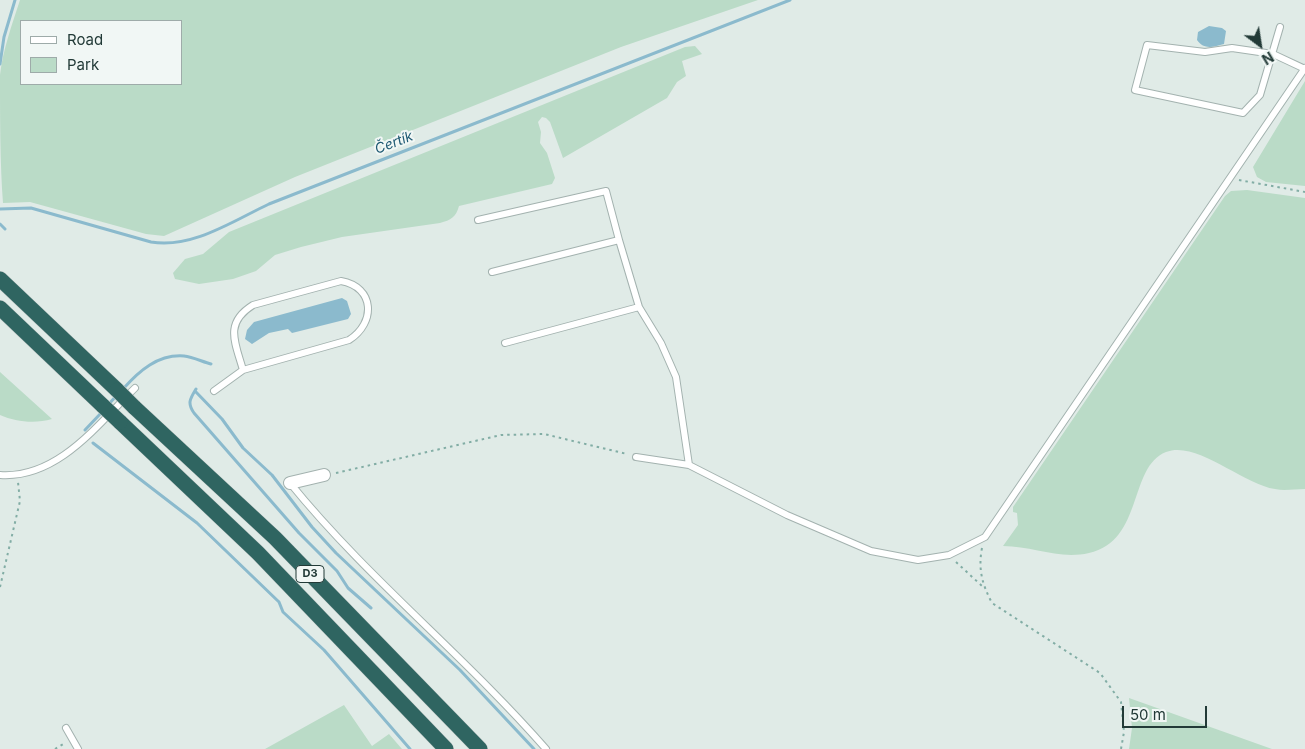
<!DOCTYPE html>
<html>
<head>
<meta charset="utf-8">
<style>
	body { margin:0 }
	#map { position:relative; width:1305px; height:749px; overflow:hidden; background:#e0ebe7; font-family:Inter,sans-serif }
	canvas { display:block }
	.legend { position:absolute; left:20px; top:20px; width:162px; height:65px; box-sizing:border-box; background:#f1f7f5; border:1px solid #9eaba9; margin:0; padding:6px 9px; list-style:none; font-size:15px; color:#223a37 }
	.legend li { display:flex; align-items:center; gap:10px; height:25px }
	.legend b { width:25px; border:1px solid #9eaba9 }
	.north { position:absolute; left:1235px; top:20px; width:50px; height:50px; -webkit-text-stroke:4px #f1f7f5; paint-order:stroke; rotate:149deg; font-size:14px; font-weight:700; line-height:20px; text-align:center; color:#223a37 }
	.north::after { content:''; display:block; margin:auto; width:18px; height:22px; background:#223a37; clip-path:polygon(50% 0,100% 100%,50% 72%,0 100%) }
	.scale { position:absolute; left:1122px; top:706px; width:85px; height:22px; box-sizing:border-box; border:2px solid #223a37; border-top:0; padding-left:6px; font-size:15px; line-height:18px; white-space:nowrap; color:#223a37; -webkit-text-stroke:4px #f1f7f5; paint-order:stroke }
</style>
</head>
<body>
<div id="map">
<canvas width="1305" height="749"></canvas>
<ul class="legend">
<li><b style="height:6px;background:#fff"></b>Road</li>
<li><b style="height:14px;background:#badbc7"></b>Park</li>
</ul>
<div class="north">N</div>
<div class="scale">50 m</div>
</div>
<script>
const ctx = document.querySelector('canvas').getContext('2d');
ctx.lineJoin = 'round';
function fillPath(path, color) { ctx.fillStyle = color; ctx.fill(path, 'evenodd'); }
function stroke(path, color, width, dash) { ctx.strokeStyle = color; ctx.lineWidth = width; ctx.lineCap = dash ? 'butt' : 'round'; ctx.setLineDash(dash || []); ctx.stroke(path); }
function drawText(font, color, halo, rows, align = 'center') {
  ctx.font = font + ' Inter,sans-serif'; ctx.lineWidth = 4; ctx.setLineDash([]); ctx.textBaseline = 'middle'; ctx.strokeStyle = halo; ctx.fillStyle = color; for (const [text, x, y, turn = 0] of rows) {
    ctx.save(); ctx.translate(x, y); ctx.rotate((+turn || 0) * Math.PI / 180); ctx.textAlign = isNaN(turn) ? turn : align; if (halo) ctx.strokeText(text, 0, 0); ctx.fillText(text, 0, 0); ctx.restore();
  }
}
const green = new Path2D(`
	M20 0H758L621 47 295 177 164 236 146 234 30 202 3 203C0 163 0 115 0 75 3 49 12 25 20 0ZM21 21H181V84H21Z
	M695 46 702 54 682 61 686 76 677 82 667 98 563 158 550 122 546 118 542 117 538 122 541 132 540 143 547 153 555 178 552 184 459 206C456 217 451 220 440 223L342 237 301 247 275 255 256 271 233 279 199 284 175 279 173 273 185 259 203 254 229 232 685 47Z
	M1305 81V186L1266 182 1257 177 1253 167Z
	M1247 190 1305 198V489C1295 489 1284 491 1275 489 1242 484 1197 440 1166 452 1128 467 1144 541 1089 553 1059 560 1033 546 1003 546L1018 525 1017 513 1013 512V507L1225 196 1231 191Z
	M0 372 52 419C35 424 16 422 0 415Z
	M1129 698 1272 749H1129L1132 728Z
	M344 705 372 746 389 734 402 749H265Z`);
const water = new Path2D(`
	M1209 26 1222 28 1226 31 1224 44C1213 47 1204 50 1197 40L1198 32Z
	M342 298 347 301 351 314 348 319 292 333 288 329 269 333 252 344 245 339 247 330 254 322Z`);
const stream = new Path2D(`
	M0 64 4 37 15 0
	M0 209 31 208 151 242C192 249 233 221 269 204L790 0
	M0 224 5 229
	M123 389C139 371 158 354 184 356 193 357 203 362 211 364
	M196 389C190 399 187 403 194 413L299 533 337 571 348 588 371 608
	M195 391 222 419 243 448 272 475 312 527 336 553 460 670 534 749
	M108 405 117 395
	M85 430 102 412
	M93 443 197 523 279 602 283 612 324 650 410 749`);
const path = new Path2D(`
	M1239 180 1305 192
	M336 473 501 435 544 434 627 454
	M982 548C978 569 982 584 992 603L1100 673 1121 702 1124 732 1121 749
	M956 562 982 586
	M0 587 20 501 18 482
	M55 749 65 743`);
const lane = new Path2D(`
	M1280 27 1260 95 1243 113 1135 90 1147 45 1205 52 1232 48 1273 54 1305 69
	M478 220 606 191 619 240
	M492 272 619 240 639 307 505 343
	M639 307 661 343 676 377 689 465
	M214 391 243 370 349 340C376 323 375 287 341 281L253 305C224 323 235 342 243 370
	M636 457 689 465 787 515 871 551 918 560 949 555 985 537 1305 68
	M0 475C58 479 98 424 135 388
	M290 483C368 579 465 656 546 749
	M66 728 78 749`);
const street = new Path2D(`
	M290 483 324 475`);
const highway = new Path2D(`
	M0 279 117 390
	M0 308 103 406
	M134 407 275 538 480 749
	M120 422 258 553 446 749`);
const highwayBridge = new Path2D(`
	M117 390 134 407
	M103 406 120 422`);
const shields = [
	[310,574,28]
];
const shieldNames = [
	["D3",310,574]
];
const waterNames = [
	["Čertík",394,143,-21]
];
fillPath(green, '#badbc7');
fillPath(water, '#8bbacd');
stroke(stream, '#8bbacd', 3);
stroke(lane, '#a3b2af', 8);
stroke(street, '#a3b2af', 14);
stroke(highway, '#c1c8c7', 16);
stroke(path, '#82ada5', 2, [2.5, 4]);
stroke(lane, '#fff', 6);
stroke(street, '#fff', 12);
stroke(highway, '#2f6561', 15);
stroke(highwayBridge, '#c1c8c7', 16, []);
stroke(highwayBridge, '#2f6561', 15);
for (const [x, y, w] of shields) { const box = new Path2D(); box.roundRect(x - w / 2, y - 8.5, w, 17, 4); ctx.fillStyle = '#f1f7f5'; ctx.fill(box); stroke(box, '#223a37', 1); }
drawText('bold 11px', '#223a37', null, shieldNames);
drawText('italic 14px', '#1f5a73', '#f1f7f5', waterNames);
</script>
</body>
</html>
